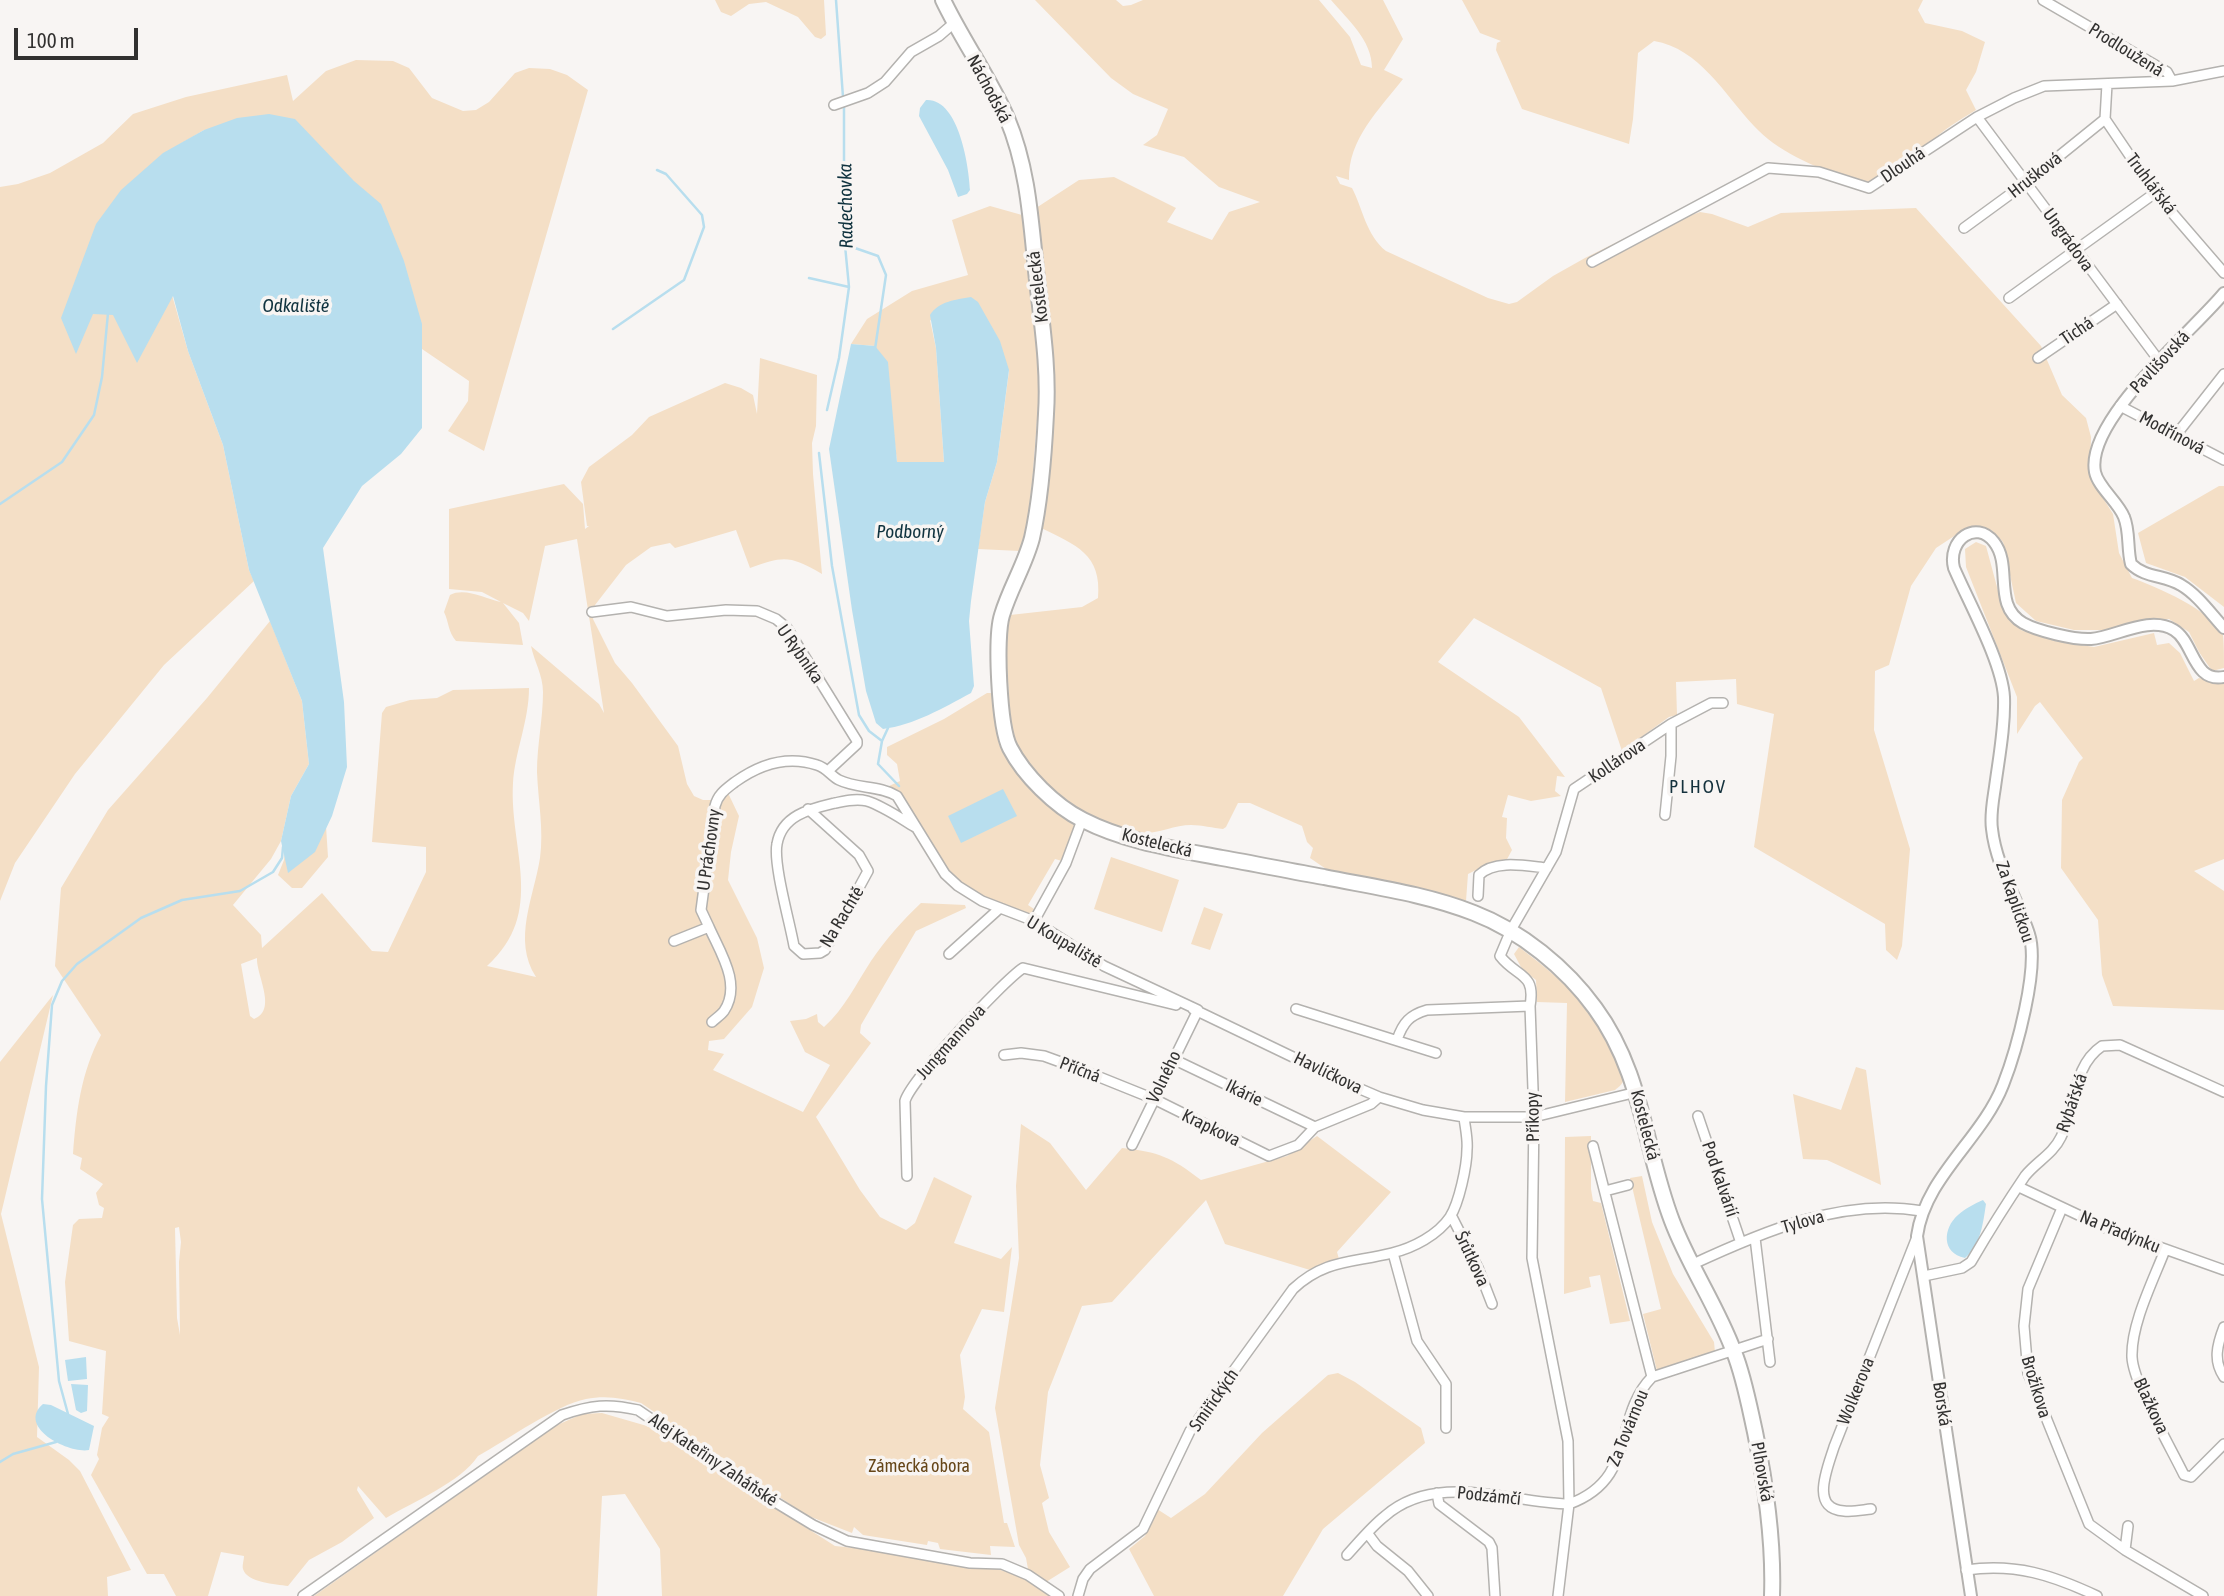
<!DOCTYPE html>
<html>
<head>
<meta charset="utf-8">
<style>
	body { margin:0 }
	#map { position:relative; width:2224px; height:1596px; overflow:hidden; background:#f8f5f3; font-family:"Asap Condensed",sans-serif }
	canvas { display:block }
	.scale { position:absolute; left:14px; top:28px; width:124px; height:32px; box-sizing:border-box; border:4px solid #323130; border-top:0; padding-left:9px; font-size:21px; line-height:24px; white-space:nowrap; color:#323130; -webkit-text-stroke:5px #f8f5f3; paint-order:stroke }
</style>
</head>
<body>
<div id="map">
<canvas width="2224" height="1596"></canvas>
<div class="scale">100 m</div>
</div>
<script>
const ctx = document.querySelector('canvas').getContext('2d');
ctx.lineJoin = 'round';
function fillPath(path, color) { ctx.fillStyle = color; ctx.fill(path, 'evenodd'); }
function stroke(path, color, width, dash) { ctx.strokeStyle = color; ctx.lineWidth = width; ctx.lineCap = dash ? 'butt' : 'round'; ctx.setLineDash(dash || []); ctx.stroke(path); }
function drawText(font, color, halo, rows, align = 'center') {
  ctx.font = font + ' "Asap Condensed",sans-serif'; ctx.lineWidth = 7; ctx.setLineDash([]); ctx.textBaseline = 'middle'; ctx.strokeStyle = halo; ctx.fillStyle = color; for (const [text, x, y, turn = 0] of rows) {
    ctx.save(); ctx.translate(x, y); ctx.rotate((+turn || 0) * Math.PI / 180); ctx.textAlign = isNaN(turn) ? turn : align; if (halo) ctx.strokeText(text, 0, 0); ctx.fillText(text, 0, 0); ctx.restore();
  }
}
const green = new Path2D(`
	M715 0H824L826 35 821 39 815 37 798 17 766 2 749 4 731 16 721 12Z
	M1035 0H1116L1123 6 1131 5 1143 0H1319L1350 37 1361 65 1372 68C1372 40 1348 20 1331 0H1383L1403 39 1384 70 1403 79C1379 110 1348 139 1349 180L1336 176 1340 184 1352 188C1363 209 1366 235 1386 251L1488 298 1509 304 1517 302 1553 276 1585 258 1625 238 1700 212 1712 214 1748 227 1781 213 1916 208 2041 346 2062 395 2086 418 2091 437 2090 477 2113 514 2119 553 2132 578C2157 587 2211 610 2223 635 2224 643 2224 658 2224 668L2212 671 2199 652 2189 632 2169 619 2144 620 2104 630H2074L2036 621 2016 603 2003 542 1991 530 1968 527 1936 548 1911 586 1889 665 1875 671 1874 730 1910 849 1902 946 1897 960 1886 950 1885 924 1754 847 1774 714 1737 704 1736 679 1676 682 1677 715 1669 717 1622 751 1601 688 1474 618 1438 662 1519 717 1565 777 1557 776 1555 791 1561 796 1531 801 1508 795 1502 817 1507 818 1506 838 1512 850 1505 863 1492 862 1468 874 1466 901 1379 880 1329 871 1310 858 1313 848 1307 842 1302 826 1250 803H1238L1226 827 1223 829C1213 828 1202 825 1191 825 1174 825 1155 835 1138 833 1096 826 1027 780 1014 737 1008 719 1009 698 1008 679 1006 658 1003 635 1010 615L1082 607 1098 598C1102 554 1076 545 1041 528L1054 415 1055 382 1036 208 1079 180 1114 177 1176 208 1167 222 1212 240 1229 212 1260 202 1219 187 1184 157 1143 145 1157 135 1168 109 1133 94 1111 78Z
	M1462 0H1923L1918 10 1925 23 1962 31 1985 42 1976 72 1966 90 1976 110C1960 120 1942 130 1929 144 1917 156 1908 174 1892 181 1873 190 1865 184 1846 178 1814 167 1777 151 1754 126 1725 95 1699 48 1654 41L1638 53 1633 119 1629 144 1522 109 1496 50 1497 43 1501 41 1480 33Z
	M356 60 393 61 409 68 432 98 463 111 476 110 489 102 515 73 529 68 550 69 567 75 588 90 484 451 448 431 468 401 469 381 400 334 204 130 160 156 172 295 188 351 223 445 249 570 254 581 164 665 75 774 15 863 0 901V187L18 184 50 173 103 143 133 114 186 97 287 75 293 101 326 71Z
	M990 206 1022 215 1040 382 1032 484 1027 525 1020 551 978 549 985 502 997 462 1009 371 930 320 936 348 944 462H897L892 418 875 346 851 344 867 319 912 291 968 275 952 220Z
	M760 358 817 375 816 426 812 443 813 474 822 574C789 555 784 556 750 568L736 530 675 548 670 543 651 547 626 565 595 605 593 619 615 663 632 683 678 746 687 784 694 796 703 800H715L728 793 739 816 731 852 728 880 757 938 764 968 752 1007 724 1039 709 1041 708 1050 724 1054 713 1070 803 1112 830 1065 805 1052 790 1021 806 1019 817 1014 818 1022 824 1027C845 1008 856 984 871 961 886 939 902 921 921 903L965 905 966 908 916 931 861 1025 860 1033 871 1043 816 1117 860 1190 880 1217 906 1230 915 1223 934 1177 972 1196 954 1243 1001 1259 1012 1247 1004 1312 982 1309 960 1355 965 1397 963 1409 989 1432 1004 1523H1007L1015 1547 990 1546 991 1555 940 1549 938 1543 928 1541 927 1545 863 1535 854 1527 852 1533 806 1515 641 1403C623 1398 605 1395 586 1399 556 1405 507 1440 478 1456 461 1482 413 1502 386 1518L358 1486 357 1490 374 1518 342 1542 309 1560 288 1586C276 1584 247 1583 243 1569 242 1565 244 1560 244 1556L221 1552 208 1596H176L164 1574H147L91 1475 99 1459 97 1455 102 1428 109 1417 102 1414 106 1351 69 1341 65 1282 73 1225 79 1219 102 1218 104 1208 99 1205 96 1193 103 1184 80 1169 82 1158 73 1154C76 1113 81 1072 101 1035L55 966 61 888 108 810 207 698 270 621 302 701 309 764 291 796 281 841 271 859 233 905 261 935 262 948 322 893 372 951 388 952 426 872V847L372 842 382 713 386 707 410 700 437 698 453 690 529 688C529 721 515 751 513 783 509 849 547 912 487 966L536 977C512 940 534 897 540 858 544 830 538 800 537 772 537 745 543 719 543 692 543 675 534 661 531 646L599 704 604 713 577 539 545 546 529 621 523 613 503 603 519 623 523 645 456 641C448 632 449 622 444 612L450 595C465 587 486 599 501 602L482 592 449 589V509L564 484 583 504 585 529 589 526H587L581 482 589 467 632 435 649 417 725 383 741 388 753 395 757 414ZM257 958C256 975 278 1010 254 1019L250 1016 241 964ZM179 1227 181 1242 179 1262 180 1335 177 1318 175 1228Z
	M2219 486H2224V607L2185 577 2146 563 2138 533Z
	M1976 542 1986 546 2004 613 2021 630 2055 641 2094 647 2154 633 2157 645 2169 643 2180 653 2194 681 2199 678 2224 683V859L2194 871 2224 891V1010L2113 1006 2102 975 2098 920 2061 868 2062 800 2079 762 2083 758 2040 702 2035 706 2017 734V697L1966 567 1965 549Z
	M987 693H995C996 708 995 728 1000 742 1013 776 1046 806 1075 826L1062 861 1055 859 1028 905 1034 909 1032 915C1009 907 976 900 958 882 930 854 921 809 889 786L900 781 897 764 887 755V747L944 719Z
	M288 818 326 826 328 857 302 888H292L278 875 284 860Z
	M1111 857 1179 880 1162 932 1094 909Z
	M1204 907 1223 914 1210 950 1191 944Z
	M1519 947C1536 960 1554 974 1569 989 1581 1001 1624 1062 1624 1077 1624 1083 1619 1087 1615 1090L1565 1102 1567 1003 1537 1002 1536 980 1522 969 1514 954Z
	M53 995 1 1214 39 1367 37 1437 69 1460 80 1471 131 1570 107 1577 108 1596H0V1062Z
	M1856 1067 1866 1070 1881 1185 1827 1160 1803 1159 1793 1094 1841 1110Z
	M1021 1124 1050 1143 1086 1190 1122 1148C1159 1152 1171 1157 1201 1180L1287 1156 1317 1136 1391 1192 1337 1252 1339 1259 1310 1270 1225 1244 1206 1200 1112 1302 1082 1306 1048 1392 1040 1465 1049 1498 1042 1503 1049 1532 1070 1567 1046 1582 1028 1569 1026 1558 1019 1545 995 1408 1019 1258 1016 1186Z
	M1591 1136V1189L1593 1201 1601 1203 1630 1321 1610 1324 1600 1275 1589 1277 1591 1287 1564 1294 1565 1137Z
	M1642 1176 1652 1222 1673 1274 1714 1342 1715 1352 1657 1371 1643 1314 1661 1309 1630 1178Z
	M1338 1373 1355 1382 1421 1428 1425 1443 1323 1529 1283 1596H1154L1129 1549 1145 1536 1157 1509 1171 1518 1205 1494 1262 1433 1328 1375Z
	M602 1413 647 1426 835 1546 874 1550 994 1568 1020 1576 1052 1596H662L660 1549 625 1494 602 1496 597 1596H314L555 1426 582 1414Z`);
const water = new Path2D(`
	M926 100C959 98 969 167 970 190L967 194 958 197 948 170 919 116 920 108Z
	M269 114 295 119 354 181 381 204 404 261 422 324V428L401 454 362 486 323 548 344 702 347 767 332 816 315 852 288 873 281 841 291 796 309 764 302 701 249 570 223 445 188 351 173 296 137 363 113 315 93 314 76 354 61 318 96 224 121 190 163 153 204 130 237 118Z
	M971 297 978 302 1000 341 1009 370 997 462 985 502 971 601 969 621 974 686 971 693C943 708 914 725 883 729L876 723 866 691 852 610 829 449 851 344 875 346 888 362 897 462H944L936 348 930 315C939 301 955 300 971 297Z
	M1003 789 1017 816 961 843 948 816Z
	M1983 1200 1986 1204C1983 1223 1981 1245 1965 1258 1941 1253 1943 1228 1958 1215 1966 1208 1974 1204 1983 1200Z
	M86 1357 87 1379 68 1381 65 1360Z
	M71 1384 88 1385 87 1411 81 1413 76 1410Z
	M43 1404 51 1405 94 1426 89 1450C69 1454 16 1427 43 1404Z`);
const stream = new Path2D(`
	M836 0 843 97
	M844 235 855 248 878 256 886 275 875 349
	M809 278 849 287
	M613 329 684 280 704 227 702 215 666 174 657 170
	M827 410 839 358 849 287 844 235V104
	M819 453 832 566 859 715 869 731 882 741
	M0 504 62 462 94 415 102 377 108 313
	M888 728 882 741 878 764 899 786
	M68 1414 59 1381 42 1199 46 1086 52 1005 62 981 77 964 141 918 182 900 240 891 273 872 282 858 283 847
	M0 1462 13 1454 56 1442 58 1439`);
const minor = new Path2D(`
	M2043 0 2167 72 2172 81
	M2107 84 2105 119 2155 193 2224 273
	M834 105 868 93 885 82 911 52 939 36 954 23
	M1977 117 2160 362
	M1964 228 2027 182 2105 119
	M1592 262 1768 168 1819 172 1869 188 1977 117 2014 98 2044 86 2172 81 2224 71
	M2009 298 2155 193
	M2038 358 2117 304
	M2120 406 2224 460
	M2176 435 2224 374
	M592 612 631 607 667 616 726 610 757 611 776 619 787 628 857 741V744L829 770
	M808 809 859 855 868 871 825 950 820 953 803 954 794 946C790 923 773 864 777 844 782 815 810 809 835 803 845 801 856 798 867 801 883 806 900 818 915 827
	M1665 815 1671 756V724
	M1478 896 1479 875C1495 859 1527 866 1547 868
	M1034 921 1066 863 1082 820
	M709 927C720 952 742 984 724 1011 721 1015 715 1019 712 1022
	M674 941 709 927 701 910 715 806C718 794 726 789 735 782 760 764 787 755 817 765 827 768 831 776 839 780 857 789 879 785 897 796L945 874 958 886 982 901 1034 921 1104 966 1198 1010 1132 1145
	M949 954 1000 908
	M1530 1006C1536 972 1517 978 1500 956L1511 930 1556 852 1574 789 1671 724 1711 703H1723
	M1193 1009 1351 1085 1379 1097 1423 1110 1464 1117H1534L1637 1092
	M1296 1009 1436 1053
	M1397 1040C1403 1022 1410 1015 1427 1010L1530 1006 1534 1117 1532 1258 1568 1441 1569 1504 1558 1596
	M1004 1055 1021 1053 1044 1056 1077 1068 1154 1099 1269 1156 1298 1145 1315 1127 1371 1104 1379 1097
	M1173 1059 1315 1127
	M1698 1116 1741 1243
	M1593 1146 1652 1377
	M907 1176 905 1101C911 1080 1002 982 1023 968L1176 1005
	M2019 1187 2106 1228 2224 1270
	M1605 1191 1628 1185
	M2062 1208 2028 1289 2024 1326 2028 1373 2089 1524 2125 1550
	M1451 1215 1478 1268 1492 1304
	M1755 1238 1770 1362
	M2165 1250C2153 1281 2131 1324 2132 1357 2133 1383 2171 1448 2184 1475L2191 1477 2224 1444
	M1393 1253 1417 1341 1446 1384V1428
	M1691 1265C1762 1232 1842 1197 1922 1211
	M1924 1276 1962 1268 1971 1262C1988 1233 2006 1204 2025 1176 2036 1162 2053 1154 2061 1137 2076 1108 2072 1066 2102 1046L2120 1045 2224 1092
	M2224 1327C2217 1345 2213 1361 2224 1377
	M1437 1493 1439 1504 1489 1542 1492 1548 1495 1596
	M1871 1509C1862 1510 1853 1512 1844 1511 1809 1509 1828 1467 1834 1447L1917 1237
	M2128 1526 2125 1550 2203 1596
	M1368 1534 1377 1546 1408 1571 1428 1596
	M1347 1555C1359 1542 1371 1527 1385 1516 1437 1471 1509 1503 1569 1504 1638 1479 1612 1418 1652 1377L1768 1339
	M1966 1570C2016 1563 2052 1575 2097 1596
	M303 1596 562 1415C591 1405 608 1403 638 1410L757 1491 813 1525 847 1541 970 1563 1002 1564 1028 1575 1059 1596
	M1078 1596 1083 1579 1090 1569 1143 1529 1190 1431 1293 1289C1325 1259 1353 1263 1392 1253 1413 1248 1438 1235 1450 1217 1459 1203 1467 1166 1467 1149 1468 1139 1465 1127 1464 1117`);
const tertiary = new Path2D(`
	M2224 293C2192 332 2085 420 2095 472 2098 487 2118 502 2124 517 2130 531 2127 549 2131 564 2145 578 2165 575 2181 585 2198 595 2211 614 2224 628
	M1971 1596 1917 1236C1925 1177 1982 1139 2003 1085 2016 1052 2040 967 2029 934 2018 900 1996 866 1992 829 1990 815 1993 801 1995 787 1999 757 2005 727 2004 697 2002 662 1969 603 1954 568 1947 540 1976 519 1994 542 2013 566 1992 605 2023 623 2037 631 2075 640 2091 639 2116 637 2149 615 2174 630 2194 642 2193 683 2224 677`);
const primary = new Path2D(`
	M943 0C962 40 989 77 1007 118 1029 170 1031 225 1037 280 1042 325 1049 369 1046 414 1044 455 1041 498 1032 538 1025 565 1010 588 1002 615 995 637 999 727 1010 748 1024 775 1055 806 1083 820 1126 842 1175 849 1222 858 1256 864 1290 871 1324 877 1374 887 1426 894 1474 913 1521 931 1566 968 1595 1008 1643 1073 1644 1148 1672 1221 1689 1266 1717 1306 1734 1352 1744 1377 1749 1405 1755 1432 1766 1486 1774 1540 1772 1596`);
const streetNames = [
	["Prodloužená",2126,50,32],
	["Náchodská",989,89,62],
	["Dlouhá",1903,165,-34],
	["Hrušková",2035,175,-38],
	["Truhlářská",2151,184,53],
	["Ungrádova",2068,240,54],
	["Kostelecká",1038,287,-97],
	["Tichá",2077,331,-34],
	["Pavlišovská",2160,362,-47],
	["Modřínová",2172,433,28],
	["U Rybníka",800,654,55],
	["Kollárova",1617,761,-34],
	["Kostelecká",1157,843,14],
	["U Práchovny",709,850,-82],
	["Za Kapličkou",2015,902,71],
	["Na Rachtě",842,917,-59],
	["U Koupaliště",1064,942,31],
	["Jungmannova",951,1042,-48],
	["Příčná",1080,1070,21],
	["Havlíčkova",1328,1073,26],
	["Volného",1164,1077,-64],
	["Ikárie",1244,1093,26],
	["Rybářská",2072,1103,-71],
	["Příkopy",1533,1117,-91],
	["Kostelecká",1645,1125,76],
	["Krapkova",1211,1128,26],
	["Pod Kalvárií",1720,1179,71],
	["Tylova",1803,1222,-16],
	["Na Přadýnku",2120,1232,22],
	["Šrůtkova",1472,1259,65],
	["Brožíkova",2036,1387,73],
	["Wolkerova",1856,1391,-68],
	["Smiřických",1214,1400,-55],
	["Borská",1942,1404,81],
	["Blažkova",2151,1406,65],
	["Za Továrnou",1628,1428,-68],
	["Alej Kateřiny Zaháňské",713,1460,34],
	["Plhovská",1762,1472,80],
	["Podzámčí",1489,1496,6]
];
const parkNames = [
	["Zámecká obora",919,1466]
];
const waterNames = [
	["Radechovka",846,206,-91],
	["Odkaliště",296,306],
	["Podborný",910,532]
];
const neighbourhoodNames = [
	["PLHOV",1698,787]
];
fillPath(green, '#f4dfc6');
fillPath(water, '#b8deee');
stroke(stream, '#b8deee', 2.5);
stroke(minor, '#b4b2af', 12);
stroke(tertiary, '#b4b2af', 14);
stroke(primary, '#b4b2af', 18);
stroke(minor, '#fff', 9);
stroke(tertiary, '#fff', 10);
stroke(primary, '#fff', 14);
drawText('18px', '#323130', '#f8f5f3', streetNames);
drawText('18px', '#664618', '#f8f5f3', parkNames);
drawText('italic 19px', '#0f323e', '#f8f5f3', waterNames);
ctx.letterSpacing = '2px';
drawText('19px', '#15323d', '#f8f5f3', neighbourhoodNames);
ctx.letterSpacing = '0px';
</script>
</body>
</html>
